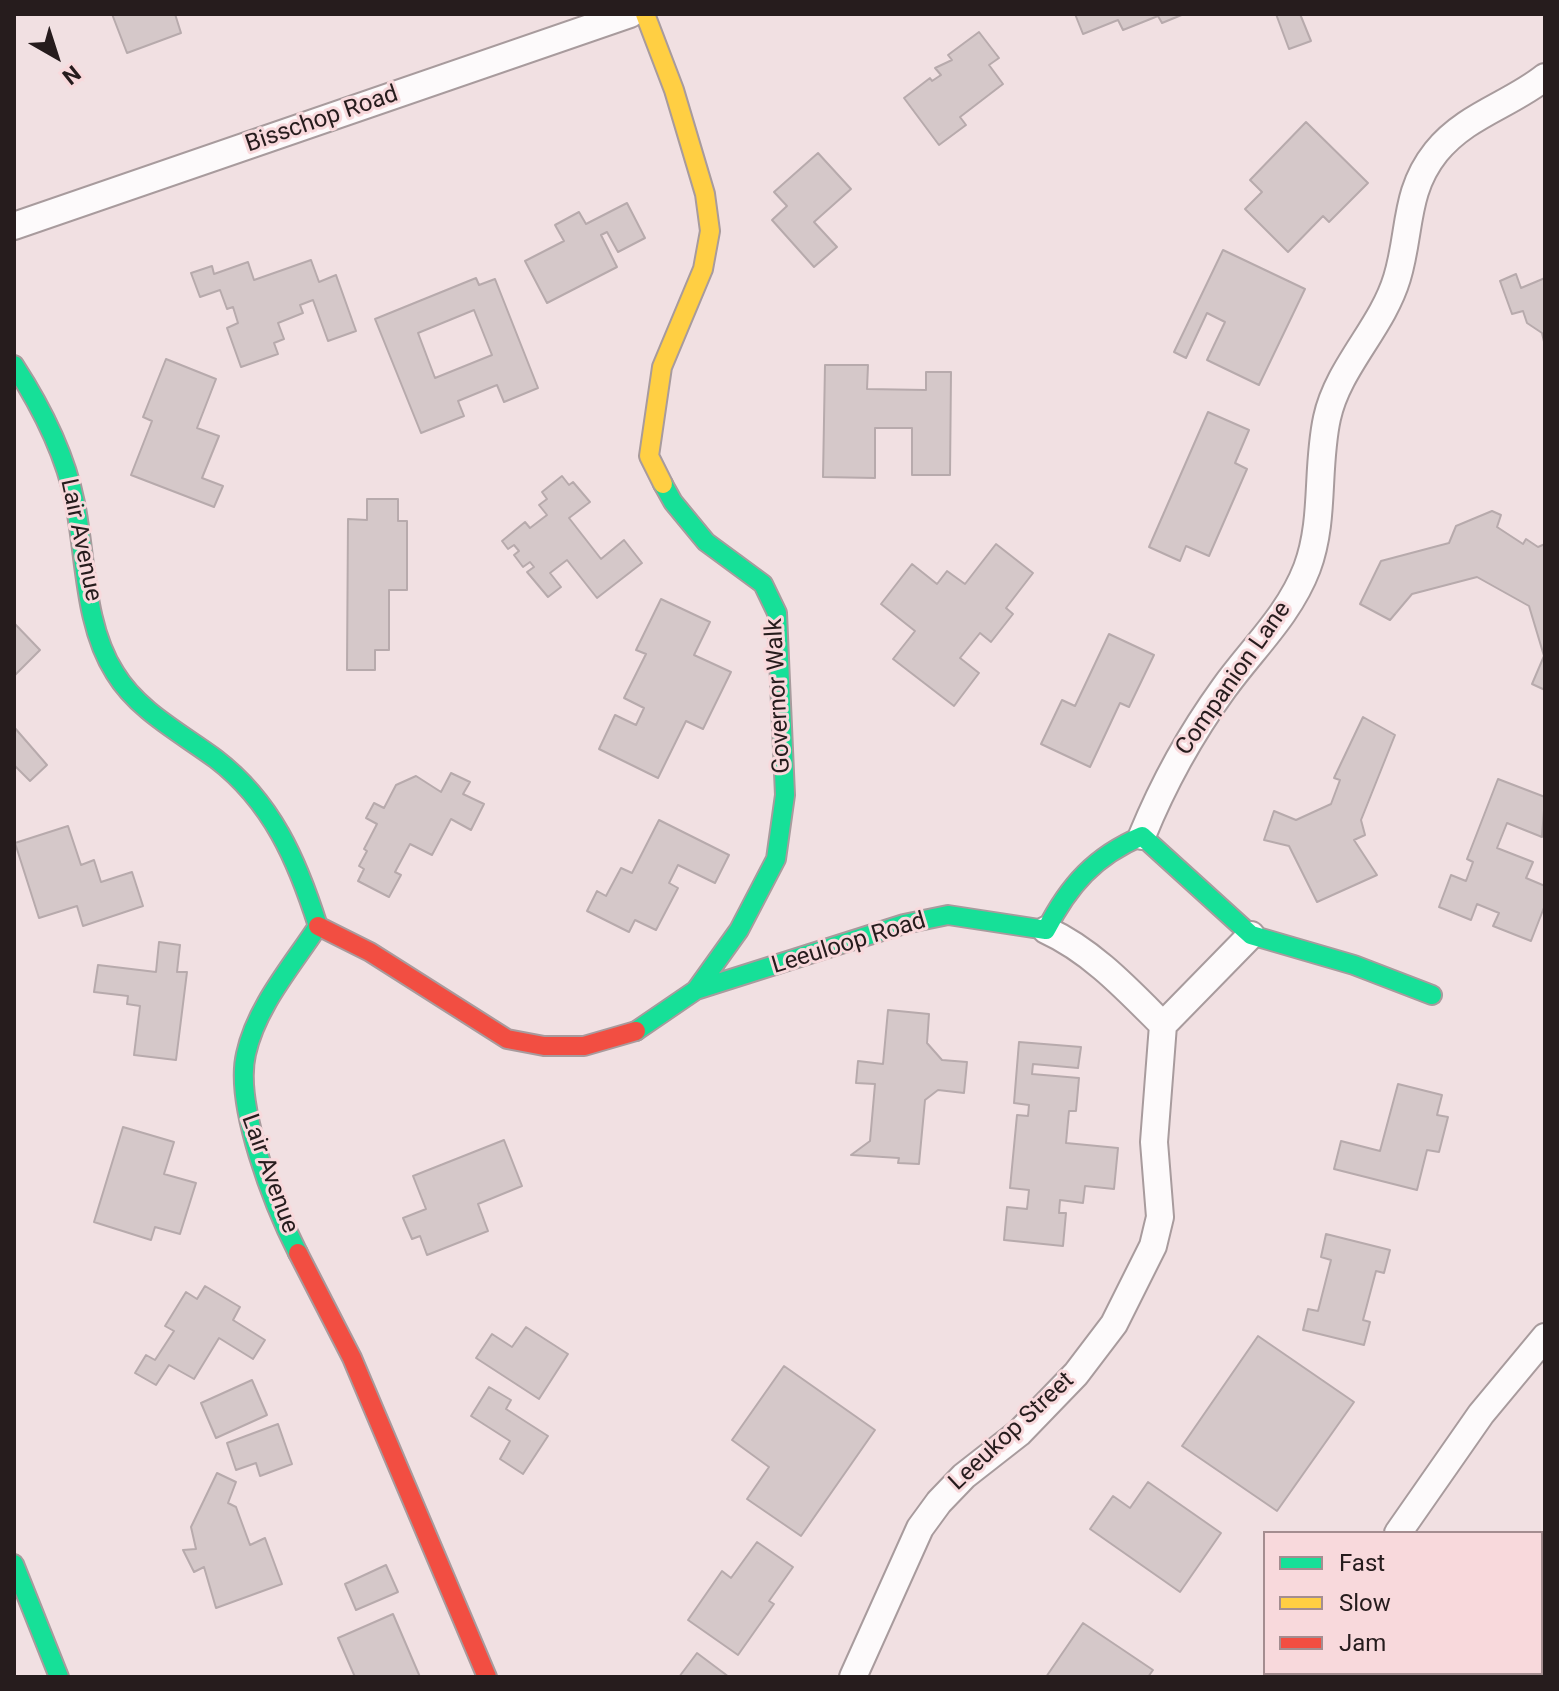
<!DOCTYPE html>
<html>
<head>
<meta charset="utf-8">
<style>
	body { margin:0 }
	#map { position:relative; width:1559px; height:1691px; overflow:hidden; background:#f1e0e2; font-family:Roboto,sans-serif }
	canvas { display:block }
	.frame { position:absolute; inset:0; border:16px solid #261c1d; pointer-events:none }
	.legend { position:absolute; left:1263px; top:1531px; width:280px; height:144px; box-sizing:border-box; background:#f8d9dc; border:2px solid #a48d90; margin:0; padding:10px 14px; list-style:none; font-size:24px; color:#261c1d }
	.legend li { display:flex; align-items:center; gap:16px; height:40px }
	.legend b { width:40px; border:2px solid #a48d90 }
	.north { position:absolute; left:16px; top:16px; width:80px; height:80px; -webkit-text-stroke:6px #f8d9dc; paint-order:stroke; rotate:141deg; font-size:22px; font-weight:700; line-height:32px; text-align:center; color:#261c1d }
	.north::after { content:''; display:block; margin:auto; width:28px; height:36px; background:#261c1d; clip-path:polygon(50% 0,100% 100%,50% 72%,0 100%) }
</style>
</head>
<body>
<div id="map">
<canvas width="1559" height="1691"></canvas>
<div class="frame"></div>
<ul class="legend">
<li><b style="height:10px;background:#16e098"></b>Fast</li>
<li><b style="height:10px;background:#ffcf43"></b>Slow</li>
<li><b style="height:10px;background:#f24e42"></b>Jam</li>
</ul>
<div class="north">N</div>
</div>
<script>
const ctx = document.querySelector('canvas').getContext('2d');
ctx.lineJoin = 'round';
function fillPath(path, color) { ctx.fillStyle = color; ctx.fill(path, 'evenodd'); }
function stroke(path, color, width, dash) { ctx.strokeStyle = color; ctx.lineWidth = width; ctx.lineCap = dash ? 'butt' : 'round'; ctx.setLineDash(dash || []); ctx.stroke(path); }
function drawText(font, color, halo, rows, align = 'center') {
  ctx.font = font + ' Roboto,sans-serif'; ctx.lineWidth = 6; ctx.setLineDash([]); ctx.textBaseline = 'middle'; ctx.strokeStyle = halo; ctx.fillStyle = color; for (const [text, x, y, turn = 0] of rows) {
    ctx.save(); ctx.translate(x, y); ctx.rotate((+turn || 0) * Math.PI / 180); ctx.textAlign = isNaN(turn) ? turn : align; if (halo) ctx.strokeText(text, 0, 0); ctx.fillText(text, 0, 0); ctx.restore();
  }
}
const building = new Path2D(`
	M112 14H175L181 33 127 53Z
	M1075 14H1184L1162 23 1158 16 1123 30 1118 20 1083 34Z
	M1276 14H1300L1311 41 1289 49Z
	M979 32 999 58 989 65 1003 84 960 117 966 125 939 145 904 98 930 78 932 81 941 75 935 68 952 60 948 55Z
	M1306 122 1368 183 1329 222 1323 216 1288 252 1245 209 1262 192 1250 180Z
	M818 153 851 189 814 222 837 247 814 267 772 220 787 206 774 192Z
	M627 203 645 238 618 252 607 232 601 235 617 267 547 303 525 261 564 241 555 225 579 212 586 224Z
	M1223 250 1305 289 1259 385 1207 360 1225 322 1207 313 1186 358 1174 352Z
	M311 260 319 282 336 275 356 331 328 341 313 300 300 305 303 313 278 323 284 339 274 343 278 354 241 367 227 328 238 323 233 307 227 309 220 290 200 297 191 273 212 266 214 274 248 262 254 280Z
	M1516 274 1521 288 1545 278V346L1542 333 1527 323 1523 311 1512 314 1500 281Z
	M476 278 479 285 495 279 538 388 504 402 497 385 458 401 464 416 421 433 375 319ZM474 310 492 355 435 378 418 333Z
	M166 359 216 379 197 428 219 436 202 478 223 486 214 507 131 475 152 421 143 417Z
	M825 365H868L867 389 926 390V372H951L950 475H912V428H875V478L823 477Z
	M1208 412 1249 430 1235 463 1247 469 1209 556 1186 546 1180 561 1149 547Z
	M562 476 569 485 573 482 590 502 569 518 601 559 624 540 642 563 597 598 567 560 550 573 561 587 548 597 527 572 534 567 530 562 523 567 514 555 519 551 514 545 508 549 502 541 525 522 530 528 547 515 539 505 547 499 542 492Z
	M367 499H398V521H407V590H389V650H375V670H347L348 519 367 520Z
	M1492 511 1501 515 1497 527 1523 544 1526 539 1538 547 1545 544V690L1532 684 1544 656 1529 606 1477 577 1412 594 1390 620 1360 604 1381 561 1449 543 1456 526Z
	M996 544 1033 573 1006 608 1013 614 991 642 980 633 960 658 979 673 954 706 893 659 915 631 881 604 912 564 937 584 947 571 965 584Z
	M661 599 710 622 694 655 731 672 703 729 686 721 658 778 599 749 615 715 636 725 644 708 624 698 646 654 636 650Z
	M14 623 40 650 14 676Z
	M1109 634 1154 655 1129 707 1120 703 1090 767 1041 744 1062 700 1075 706Z
	M1363 717 1395 735 1361 820 1365 835 1354 840 1377 875 1317 902 1289 846 1264 840 1274 811 1296 820 1331 804 1340 780 1334 778Z
	M14 727 47 765 30 781 14 765Z
	M451 773 470 782 463 794 484 804 471 830 451 819 432 855 410 844 395 872 401 875 389 897 358 881 364 869 359 866 367 851 364 849 377 824 366 818 374 803 384 808 396 785 416 776 441 792Z
	M1498 779 1545 797 1542 837 1507 823 1497 848 1533 862 1526 878 1545 886V905L1531 941 1493 926 1499 913 1477 904 1471 920 1439 907 1451 875 1466 881 1473 862 1467 859Z
	M659 820 729 855 715 883 678 865 669 883 678 888 656 930 635 920 629 932 587 911 597 891 606 896 621 868 632 873Z
	M68 826 81 865 94 860 101 882 132 872 143 906 83 926 77 906 39 918 15 843Z
	M159 942 180 945 177 972H187L176 1060 134 1055 140 1006 127 1004 128 996 94 992 98 965 156 972Z
	M888 1010 929 1014 927 1043 942 1060 967 1062 964 1093 938 1090 925 1100 919 1164 898 1163 899 1158 851 1155 870 1141 875 1084 856 1083 858 1061 883 1064Z
	M1019 1042 1081 1047 1078 1068 1033 1064 1032 1074 1079 1078 1076 1111H1069L1066 1143 1118 1148 1114 1189 1085 1186 1083 1203 1060 1200 1059 1213H1066L1063 1246 1004 1240 1007 1207 1027 1209 1029 1190 1010 1188 1017 1115 1028 1116 1029 1105 1014 1103Z
	M1398 1084 1442 1095 1437 1115 1448 1117 1439 1152 1427 1150 1417 1190 1334 1169 1341 1141 1380 1151Z
	M123 1127 174 1142 164 1174 196 1183 180 1234 155 1227 151 1240 94 1222Z
	M504 1140 522 1186 478 1204 488 1231 427 1255 420 1236 412 1239 403 1218 426 1209 413 1176Z
	M1326 1234 1390 1250 1384 1273 1376 1271 1363 1320 1370 1322 1364 1345 1303 1330 1308 1309 1318 1311 1331 1260 1321 1257Z
	M205 1286 240 1307 233 1320 265 1340 253 1359 219 1338 194 1379 169 1365 156 1385 135 1373 146 1355 155 1360 174 1331 165 1326 186 1292 197 1299Z
	M526 1327 568 1354 539 1399 476 1358 492 1334 512 1347Z
	M1258 1336 1354 1402 1277 1511 1182 1446Z
	M784 1366 875 1430 801 1536 747 1499 769 1467 732 1440Z
	M252 1380 267 1415 216 1438 201 1403Z
	M489 1387 511 1400 506 1409 548 1436 523 1474 500 1459 510 1441 471 1416Z
	M278 1424 292 1464 260 1476 256 1463 236 1470 227 1443Z
	M217 1473 236 1482 228 1503 236 1507 250 1545 265 1538 282 1584 216 1608 204 1567 194 1572 183 1550 196 1549 191 1527Z
	M1148 1482 1221 1533 1180 1592 1090 1529 1113 1496 1130 1508Z
	M757 1542 793 1567 769 1601 774 1604 738 1655 688 1620 722 1571 731 1578Z
	M386 1565 398 1592 356 1610 345 1584Z
	M393 1614 420 1677H355L338 1638Z
	M1083 1623 1153 1670 1148 1677H1046Z
	M697 1653 729 1677H679Z`);
const street = new Path2D(`
	M14 226 630 14
	M1142 836C1164 782 1190 735 1224 688 1253 648 1289 615 1307 568 1325 520 1316 468 1327 418 1338 367 1382 328 1397 278 1411 232 1404 192 1436 152 1466 115 1510 105 1545 77
	M1046 930C1092 951 1128 990 1163 1025
	M1398 1533 1481 1414 1545 1337
	M853 1677 920 1528 939 1502 964 1476 1019 1433 1076 1374 1114 1324 1153 1246 1160 1217 1154 1142 1163 1025 1251 935
	M1298 1677 1301 1673`);
const fast = new Path2D(`
	M14 365C42 408 65 453 75 503 86 557 84 625 115 673 138 711 181 733 216 759 272 802 297 860 318 926 292 966 256 1007 246 1054 234 1105 274 1206 298 1253
	M663 484 673 502 706 542 763 584 777 613 785 795 776 859 739 930 696 990
	M636 1031 696 990 904 924 948 915 1046 930C1069 885 1095 856 1142 836L1251 935 1354 965 1432 995
	M14 1564 59 1677`);
const slow = new Path2D(`
	M645 14 674 90 705 194 710 231 703 269 662 367 649 456 663 484`);
const jam = new Path2D(`
	M318 926 370 952 507 1039 544 1046H584L636 1031
	M298 1253 352 1358 487 1677`);
const streetNames = [
	["Bisschop Road",322,120,-19],
	["Lair Avenue",80,540,78],
	["Companion Lane",1234,679,-55],
	["Governor Walk",779,696,-93],
	["Leeuloop Road",849,944,-17],
	["Lair Avenue",269,1174,70],
	["Leeukop Street",1012,1432,-43]
];
fillPath(building, '#d5c8c9');
stroke(building, '#b7aaac', 2);
stroke(street, '#a89b9d', 30);
stroke(fast, '#a89b9d', 22);
stroke(slow, '#a89b9d', 22);
stroke(jam, '#a89b9d', 22);
stroke(street, '#fdfafb', 26);
stroke(fast, '#16e098', 18);
stroke(slow, '#ffcf43', 18);
stroke(jam, '#f24e42', 18);
drawText('24px', '#261c1d', '#f8d9dc', streetNames);
</script>
</body>
</html>
